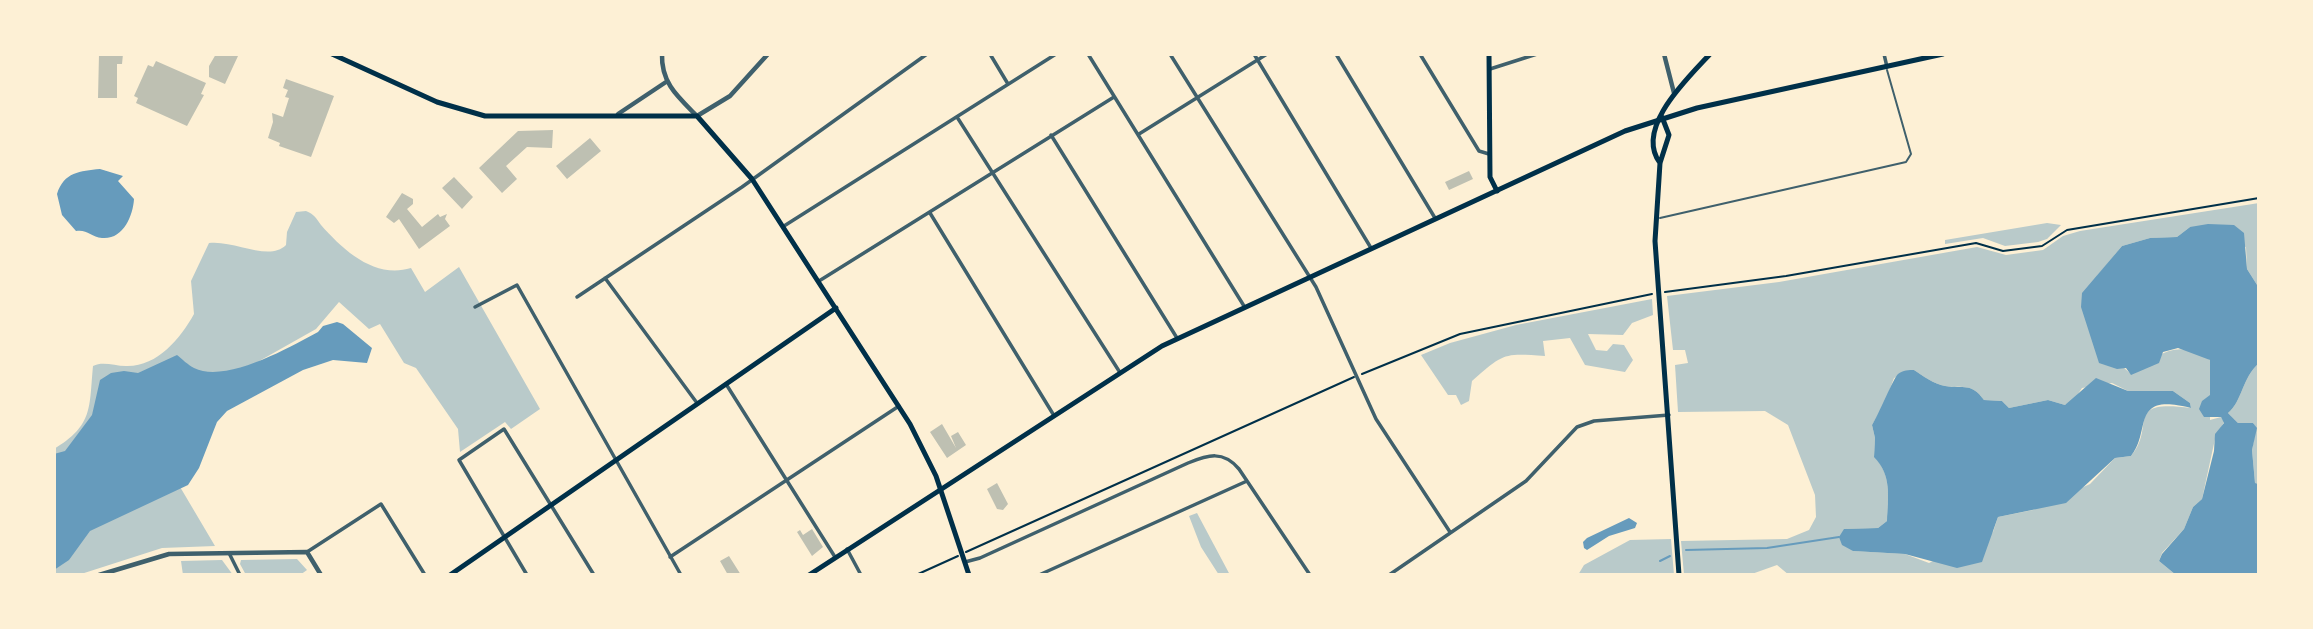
<!DOCTYPE html>
<html>
<head>
<meta charset="utf-8">
<style>
	body { margin:0 }
	#map { position:relative; width:2313px; height:629px; overflow:hidden; background:#fdf0d5; font-family:"Alegreya Sans",sans-serif }
	canvas { display:block }
	.frame { position:absolute; inset:0; border:56px solid #fdf0d5; pointer-events:none }
</style>
</head>
<body>
<div id="map">
<canvas width="2313" height="629"></canvas>
<div class="frame"></div>
</div>
<script>
const ctx = document.querySelector('canvas').getContext('2d');
ctx.lineJoin = 'round';
function fillPath(path, color) { ctx.fillStyle = color; ctx.fill(path, 'evenodd'); }
function stroke(path, color, width, dash) { ctx.strokeStyle = color; ctx.lineWidth = width; ctx.lineCap = dash ? 'butt' : 'round'; ctx.setLineDash(dash || []); ctx.stroke(path); }
const green = new Path2D(`
	M2259 203V288L2247 269 2246 247 2190 227 2177 237 2150 238 2122 246 2097 276 2123 367 2131 374C2158 355 2177 337 2210 360V420L2221 417 2224 422 2215 439 2202 499 2193 507 2184 529 2162 553 2159 561 2176 575H1789L1777 565 1749 575H1684L1681 541 1787 539 1809 530 1816 517 1815 495 1788 425 1765 411 1678 412 1675 365 1688 363 1685 350H1673L1667 296 1779 282 1977 247 2006 255 2043 250 2063 236 2080 231ZM1914 370C1923 376 1934 384 1945 386 1964 389 1971 382 1984 400L2002 401 2009 408 2048 400 2065 405 2074 400 2082 388 2112 383 2128 391H2173L2190 403 2191 408C2122 399 2157 426 2131 456L2115 458 2090 484 2033 510 1998 517 1993 532 1929 563 1905 554 1853 551 1844 529 1878 528 1887 521C1888 497 1892 475 1874 456L1875 438 1872 425 1884 405 1894 378Z
	M306 211C314 214 316 218 321 225 344 251 375 279 411 268L425 292 459 267 540 409 511 429 505 422 460 452 458 429 416 368 404 363 380 324 369 329 339 302 316 329 144 426 215 546 162 548 78 575H54V449C94 425 89 407 93 366 103 361 114 366 126 366 157 367 180 339 194 314L191 281 209 243C235 240 269 262 286 245L287 232 296 212Z
	M2047 223 2061 225 2047 239 2038 242 2005 246 1983 238 1945 244V240Z
	M1652 299 1653 315 1632 323 1623 335 1588 334 1596 350 1607 351 1613 344 1624 345 1633 360 1625 372 1585 365 1570 338 1543 341 1545 356C1503 353 1504 353 1472 381L1469 401 1461 405 1456 395H1448L1421 355 1450 343 1516 325Z
	M2259 363V484L2255 483 2252 450 2256 428 2253 423H2238L2228 413C2242 402 2242 378 2259 363Z
	M1197 513 1230 575H1219L1201 547 1189 516Z
	M1671 539 1674 575H1578L1584 565 1630 540Z
	M297 559 307 570 300 575H246L240 564 241 560Z
	M222 560 233 575H183L181 561Z`);
const water = new Path2D(`
	M100 169 123 176 118 181 134 199C133 216 123 240 102 238 91 237 87 229 76 231L62 215 57 194C64 172 80 171 100 169Z
	M2208 224 2234 225 2244 233 2247 269 2259 288V363C2242 378 2242 402 2228 413L2238 423H2253L2257 428 2252 450 2255 483 2259 484V575H2176L2159 561 2162 554 2184 529 2193 507 2202 499 2214 451 2215 434 2224 423 2221 417H2204L2199 409 2202 401 2210 395V360L2178 348 2163 352 2159 363 2131 375 2126 368 2117 369 2099 363 2081 307 2082 293 2122 246 2150 238 2177 237 2190 227Z
	M337 322 343 324 372 348 367 363 333 360 303 370 227 411 217 422 199 468 188 485 90 531 69 560 54 570V454L65 451 92 415 100 380 111 373 124 371 138 373 177 355C182 359 188 365 194 368 226 384 290 347 318 332L323 326Z
	M1914 370C1923 376 1934 384 1945 386 1964 389 1971 382 1984 400L2002 401 2009 408 2048 400 2065 405 2096 378 2128 391H2173L2190 403 2191 408C2129 392 2152 431 2131 456L2115 458 2066 503 1998 517 1982 562 1957 568 1905 554 1853 551 1842 545 1839 537 1844 529 1878 528 1887 521C1888 497 1892 475 1874 457L1875 438 1872 425C1878 416 1894 377 1898 374 1903 370 1909 370 1914 370Z
	M1629 518 1637 523 1635 528 1609 536 1587 550 1584 548 1583 542 1587 538Z`);
const stream = new Path2D(`
	M1686 550 1767 548 1839 537
	M1660 561 1670 556`);
const building = new Path2D(`
	M99 54H123L122 64H117V98H98Z
	M216 54 238 56 225 84 209 77V66Z
	M156 61 206 83 201 94 204 95 187 126 136 103 138 98 134 96 148 65 153 67Z
	M286 79 334 96 311 157 279 146 280 143 268 138 273 122 272 113 283 117 289 98 285 97 288 90 283 88Z
	M553 130 552 148 527 147 506 166 517 179 502 193 479 168 518 131Z
	M590 138 601 151 567 179 556 166Z
	M1469 171 1473 179 1449 190 1445 182Z
	M454 177 473 197 462 209 442 188Z
	M402 193 413 199V204L407 209 422 227 438 214 440 217 447 214 445 219 450 226 419 249 399 219 394 223 386 217Z
	M942 424 956 448 951 436 958 432 966 445 947 458 930 432Z
	M997 483 1008 504 1003 510 997 509 987 489Z
	M812 529 823 547 812 556 797 532 800 530 803 535Z
	M729 556 741 575H728L720 561Z`);
const path = new Path2D(`
	M1665 292 1786 276 1976 243 2003 251 2042 246 2067 230 2259 198
	M1362 374 1460 334 1652 294
	M966 552 1354 377
	M916 575 958 556`);
const service = new Path2D(`
	M1660 218 1906 162 1911 154 1887 70`);
const minor = new Path2D(`
	M990 54 1008 84
	M1088 54 1244 306
	M1170 54 1316 287 1376 419 1450 532
	M1254 54 1371 248
	M1336 54 1435 218
	M1420 54 1479 151 1489 154
	M1884 54 1887 67
	M1490 69 1537 54
	M957 117 1119 371
	M1139 134 1267 54
	M1051 135 1177 338
	M930 213 1053 414
	M784 226 1056 54
	M605 278 697 403
	M819 281 1114 97
	M577 297 742 187 927 54
	M475 307 517 285 681 575
	M726 384 835 557
	M847 549 861 575
	M307 552 381 504 425 575
	M229 553 240 575
	M670 557 899 406
	M965 562 980 558 1188 463C1208 455 1223 450 1239 469L1310 575
	M527 575 459 460 504 429 594 575
	M1039 575 1247 481
	M1389 575 1526 481 1577 427 1594 421 1669 415`);
const tertiary = new Path2D(`
	M662 54C661 83 678 97 697 116L730 96 768 54
	M1664 54 1674 93
	M618 114 666 82
	M99 575 169 554 307 552 321 575`);
const secondary = new Path2D(`
	M332 54 437 102 485 116H697L752 179 910 424 936 476 969 575
	M1489 54 1490 177 1497 191
	M1662 117 1669 135 1660 163 1655 241 1679 575
	M1660 163C1634 128 1688 78 1710 54
	M450 575 836 308`);
const primary = new Path2D(`
	M809 575 1162 346 1625 131 1697 108 1943 54`);
fillPath(green, '#b9caca');
fillPath(water, '#669bbc');
stroke(stream, '#669bbc', 2);
fillPath(building, '#bec0b2');
stroke(path, '#003049', 2);
stroke(service, '#3f606c', 2);
stroke(minor, '#3f606c', 3.5);
stroke(tertiary, '#3f606c', 4.5);
stroke(secondary, '#003049', 5);
stroke(primary, '#003049', 5);
</script>
</body>
</html>
